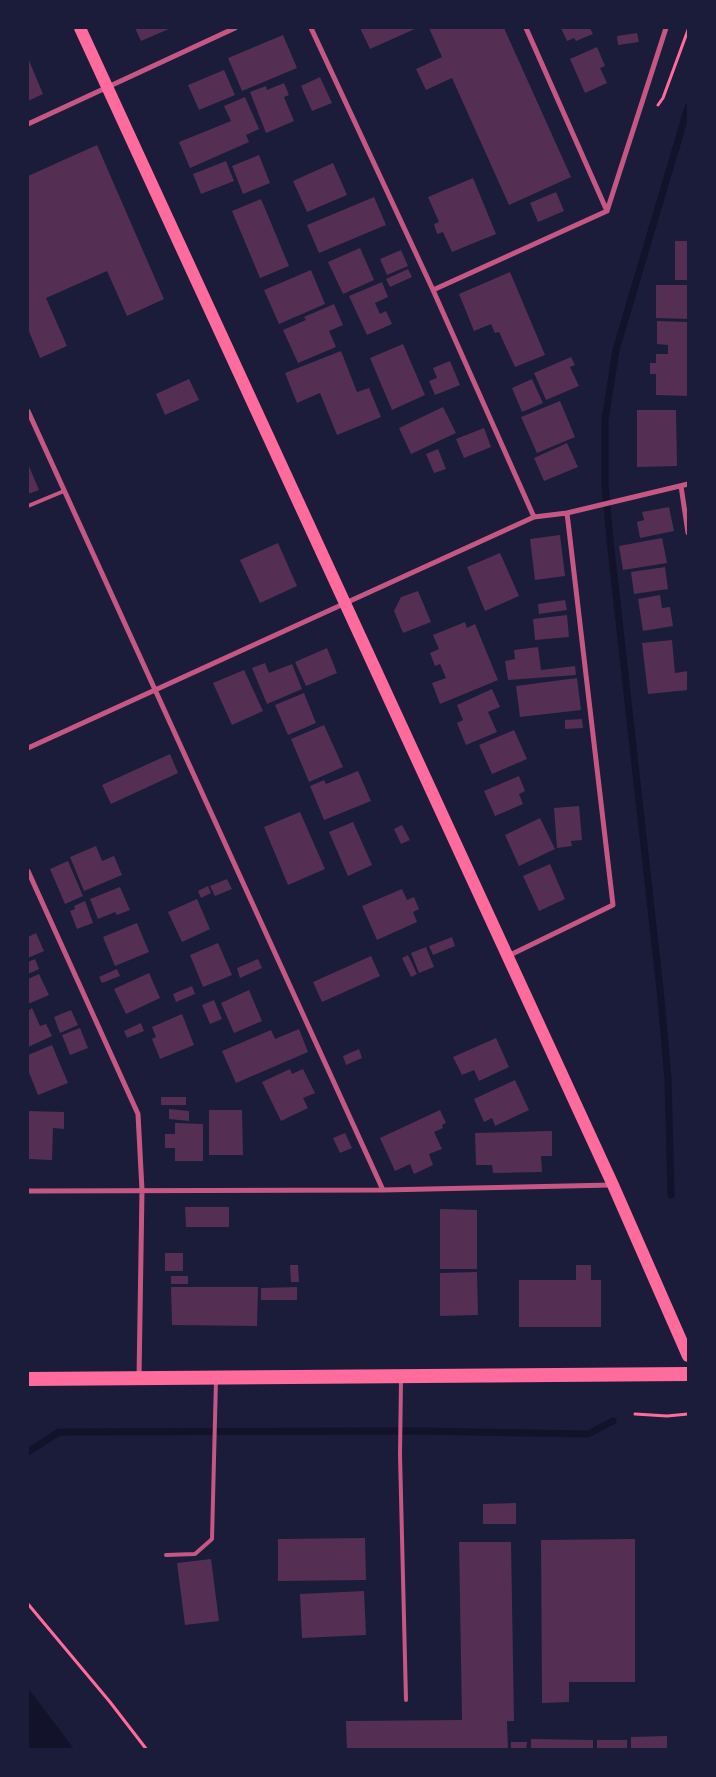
<!DOCTYPE html>
<html>
<head>
<meta charset="utf-8">
<style>
	body { margin:0 }
	#map { position:relative; width:716px; height:1777px; overflow:hidden; background:#1b1b3a; font-family:"Public Sans",sans-serif }
	canvas { display:block }
	.frame { position:absolute; inset:0; border:29px solid #1b1b3a; pointer-events:none }
</style>
</head>
<body>
<div id="map">
<canvas width="716" height="1777"></canvas>
<div class="frame"></div>
</div>
<script>
const ctx = document.querySelector('canvas').getContext('2d');
ctx.lineJoin = 'round';
function fillPath(path, color) { ctx.fillStyle = color; ctx.fill(path, 'evenodd'); }
function stroke(path, color, width, dash) { ctx.strokeStyle = color; ctx.lineWidth = width; ctx.lineCap = dash ? 'butt' : 'round'; ctx.setLineDash(dash || []); ctx.stroke(path); }
const water = new Path2D(`
	M28 1688 74 1749H28Z`);
const stream = new Path2D(`
	M671 1195 668 1078 660 989 610 540 605 484V420L616 350 688 107
	M28 1452 59 1432 417 1431 588 1434 613 1421`);
const building = new Path2D(`
	M135 28H171L141 41Z
	M360 28H417L370 49Z
	M429 28H504L571 177 509 205 452 78 426 90 416 69 442 57Z
	M561 28H590L593 34 576 41 574 38 567 41Z
	M637 33 639 42 618 45 617 36Z
	M283 35 297 68 242 91 228 58Z
	M597 47 605 66 600 68 607 83 585 93 570 59Z
	M28 58 43 94 28 101Z
	M224 70 235 95 199 110 188 85Z
	M320 77 332 103 312 111 301 86Z
	M284 83 289 95 284 97 294 121 266 133 250 92 266 86 267 90Z
	M245 97 259 129 246 135 249 142 190 168 179 142 231 121 224 106Z
	M97 145 164 299 127 316 107 271 46 298 67 346 40 358 28 329V176Z
	M259 155 270 183 243 194 232 166Z
	M226 161 234 181 201 194 193 174Z
	M333 163 347 195 307 212 293 181Z
	M473 178 496 234 452 252 443 232 437 234 434 224 439 222 428 197Z
	M556 192 564 211 538 222 530 203Z
	M374 197 386 225 319 253 307 225Z
	M261 199 289 266 260 278 232 211Z
	M675 241H688V280H675Z
	M360 248 374 280 343 294 328 262Z
	M401 250 408 266 387 275 380 259Z
	M408 269 412 277 390 287 386 279Z
	M311 270 325 304 279 324 264 290Z
	M510 272 545 355 515 367 499 332 495 333 491 324 474 331 459 294Z
	M382 282 388 297 375 303 380 314 386 311 392 324 367 335 349 296Z
	M656 285H688V319L656 318Z
	M334 304 343 325 329 331 336 347 298 363 283 330 306 320 304 317Z
	M657 321 688 322V396L656 395V374H650V363H656V354H668V345L657 344Z
	M403 344 425 395 392 410 370 358Z
	M341 351 357 392 369 388 381 417 337 435 320 393 297 403 285 373Z
	M571 357 575 365 570 367 579 386 546 400 534 373Z
	M450 361 460 385 435 395 429 381 437 378 433 368Z
	M189 379 199 400 165 415 156 394Z
	M532 379 543 403 522 412 512 388Z
	M560 401 575 437 537 453 521 417Z
	M443 407 456 433 411 454 399 428Z
	M637 410H676L677 466 637 467Z
	M484 428 491 447 464 458 456 439Z
	M567 443 578 467 544 481 534 458Z
	M438 449 446 469 434 473 426 454Z
	M28 464 39 490 28 494Z
	M669 507 674 531 640 538 637 522 644 520 642 512Z
	M560 535 565 576 535 580 530 539Z
	M662 538 667 563 623 570 619 546Z
	M278 543 297 586 260 603 240 560Z
	M500 553 519 596 485 611 467 567Z
	M665 567 668 589 634 594 631 572Z
	M418 591 431 622 403 633 394 611 401 597Z
	M660 595 662 608 670 607 673 626 643 631 638 599Z
	M565 600 567 610 539 614 538 604Z
	M567 615 569 637 535 640 533 619Z
	M465 622 467 628 475 624 498 680 440 704 432 683 446 678 440 664 435 666 430 653 439 649 433 635Z
	M672 640 675 673 688 671V690L648 694 642 643Z
	M538 647 541 670 575 666 576 675 508 680 505 661 515 659 514 650Z
	M327 648 337 673 306 686 295 662Z
	M265 663 269 673 292 664 302 689 267 704 252 668Z
	M244 670 263 711 232 725 213 683Z
	M577 678 581 710 520 717 516 686Z
	M492 689 500 707 488 712 497 732 466 745 457 723 463 720 457 705Z
	M304 693 316 723 288 735 275 705Z
	M582 719 583 728 565 729V720Z
	M324 725 343 767 309 782 291 739Z
	M514 730 527 759 492 774 479 745Z
	M170 754 178 773 111 804 102 785Z
	M358 771 371 801 324 820 310 786 324 780 326 784Z
	M519 776 525 791 519 794 523 804 495 816 484 791Z
	M579 806 582 840 571 841 572 846 557 848 554 808Z
	M300 812 325 869 288 885 264 827Z
	M540 818 555 849 519 866 505 835Z
	M353 822 372 865 348 876 329 832Z
	M402 825 410 840 401 844 394 829Z
	M96 846 102 861 114 856 122 875 84 891 70 857Z
	M68 861 83 896 65 904 50 869Z
	M550 864 565 899 539 911 523 876Z
	M227 879 232 889 215 896 210 886Z
	M208 886 211 893 201 898 198 891Z
	M120 887 130 910 117 915 115 912 98 919 90 899Z
	M402 889 407 900 414 897 419 909 413 912 417 922 377 940 362 906Z
	M197 899 210 929 182 942 168 912Z
	M85 901 93 923 77 929 70 911 75 909 74 906Z
	M137 923 149 952 115 966 103 937Z
	M36 933 44 951 28 958V937Z
	M452 937 455 946 433 955 429 946Z
	M218 943 232 975 203 987 190 955Z
	M426 947 434 967 419 973 411 953Z
	M408 955 417 974 411 977 402 958Z
	M371 956 380 976 322 1002 313 982Z
	M35 959 39 969 28 974V962Z
	M258 959 262 968 240 978 237 968Z
	M117 969 120 976 102 983 99 977Z
	M149 973 160 998 126 1014 114 989Z
	M39 974 49 995 28 1004V979Z
	M192 986 195 994 176 1002 173 994Z
	M249 990 262 1021 234 1033 221 1003Z
	M214 1000 222 1019 210 1024 202 1005Z
	M32 1008 40 1026 46 1024 52 1036 28 1047V1011Z
	M71 1010 78 1025 60 1033 54 1017Z
	M182 1014 194 1045 160 1059 152 1039 156 1037 152 1027Z
	M141 1023 144 1031 127 1038 124 1031Z
	M80 1028 88 1048 70 1055 62 1035Z
	M299 1029 308 1052 236 1083 222 1051 271 1030 275 1039Z
	M496 1038 509 1067 479 1081 474 1070 462 1075 453 1057Z
	M52 1045 68 1083 38 1095 28 1070V1055Z
	M359 1049 362 1058 346 1065 343 1056Z
	M290 1069 292 1074 303 1069 315 1093 303 1098 308 1108 281 1121 262 1082Z
	M515 1080 529 1110 495 1126 492 1118 484 1122 474 1099Z
	M161 1097H186V1105H161Z
	M169 1109 189 1111V1121L169 1119Z
	M209 1110H242L243 1155H209Z
	M440 1110 446 1123 442 1125 443 1128 434 1132 442 1149 429 1154 433 1165 414 1174 410 1164 395 1171 380 1138Z
	M28 1111 64 1112V1129L53 1128 52 1160 28 1159Z
	M175 1123 203 1124V1161H175V1148H165V1134H175Z
	M552 1131V1156H541L542 1172 493 1173 492 1165H476L475 1133Z
	M345 1133 352 1148 340 1153 333 1138Z
	M185 1207H229V1227H186Z
	M440 1209 477 1210V1269H440Z
	M165 1253H183V1271H165Z
	M290 1265H298L299 1282H291Z
	M576 1265H591V1280H601V1327H519V1280H576Z
	M477 1272 478 1315 440 1316V1273Z
	M171 1276H188V1284H171Z
	M171 1287H258L257 1326 172 1325Z
	M297 1287V1300H261V1288Z
	M516 1503V1524H483V1504Z
	M365 1538 366 1580 278 1581V1539Z
	M635 1539V1682H569V1702L542 1703 541 1540Z
	M459 1542H511L514 1721H507L508 1750H347L346 1721 462 1720Z
	M211 1559 219 1621 185 1625 177 1563Z
	M364 1591 366 1635 302 1638 300 1594Z
	M667 1736V1750H631V1737Z
	M531 1739 593 1740V1750H531Z
	M597 1740H627V1750H597Z
	M511 1742H527L526 1750H511Z`);
const path = new Path2D(`
	M658 105 663 98 688 30
	M635 1414 667 1416 688 1414
	M28 1604 110 1702 147 1750`);
const service = new Path2D(`
	M28 506 64 491
	M401 1379 400 1455 406 1700
	M166 1555 195 1554 212 1539 216 1380`);
const minor = new Path2D(`
	M311 28 433 290 534 517
	M526 28 607 211
	M28 124 235 28
	M433 290 607 211 666 28
	M28 411 383 1190
	M681 486 688 533
	M28 748 534 517 567 513 688 484
	M28 871 138 1114 142 1190 139 1378
	M508 956 613 905 567 513
	M28 1191 383 1190 612 1185`);
const primary = new Path2D(`
	M80 28 613 1185 688 1356`);
const trunk = new Path2D(`
	M28 1379 688 1374`);
fillPath(water, '#12122b');
stroke(stream, '#12122b', 7);
fillPath(building, '#542f53');
stroke(path, '#ff6b9d', 3);
stroke(service, '#c65784', 4);
stroke(minor, '#c65784', 5);
stroke(primary, '#ff6b9d', 12);
stroke(trunk, '#ff6b9d', 14);
</script>
</body>
</html>
